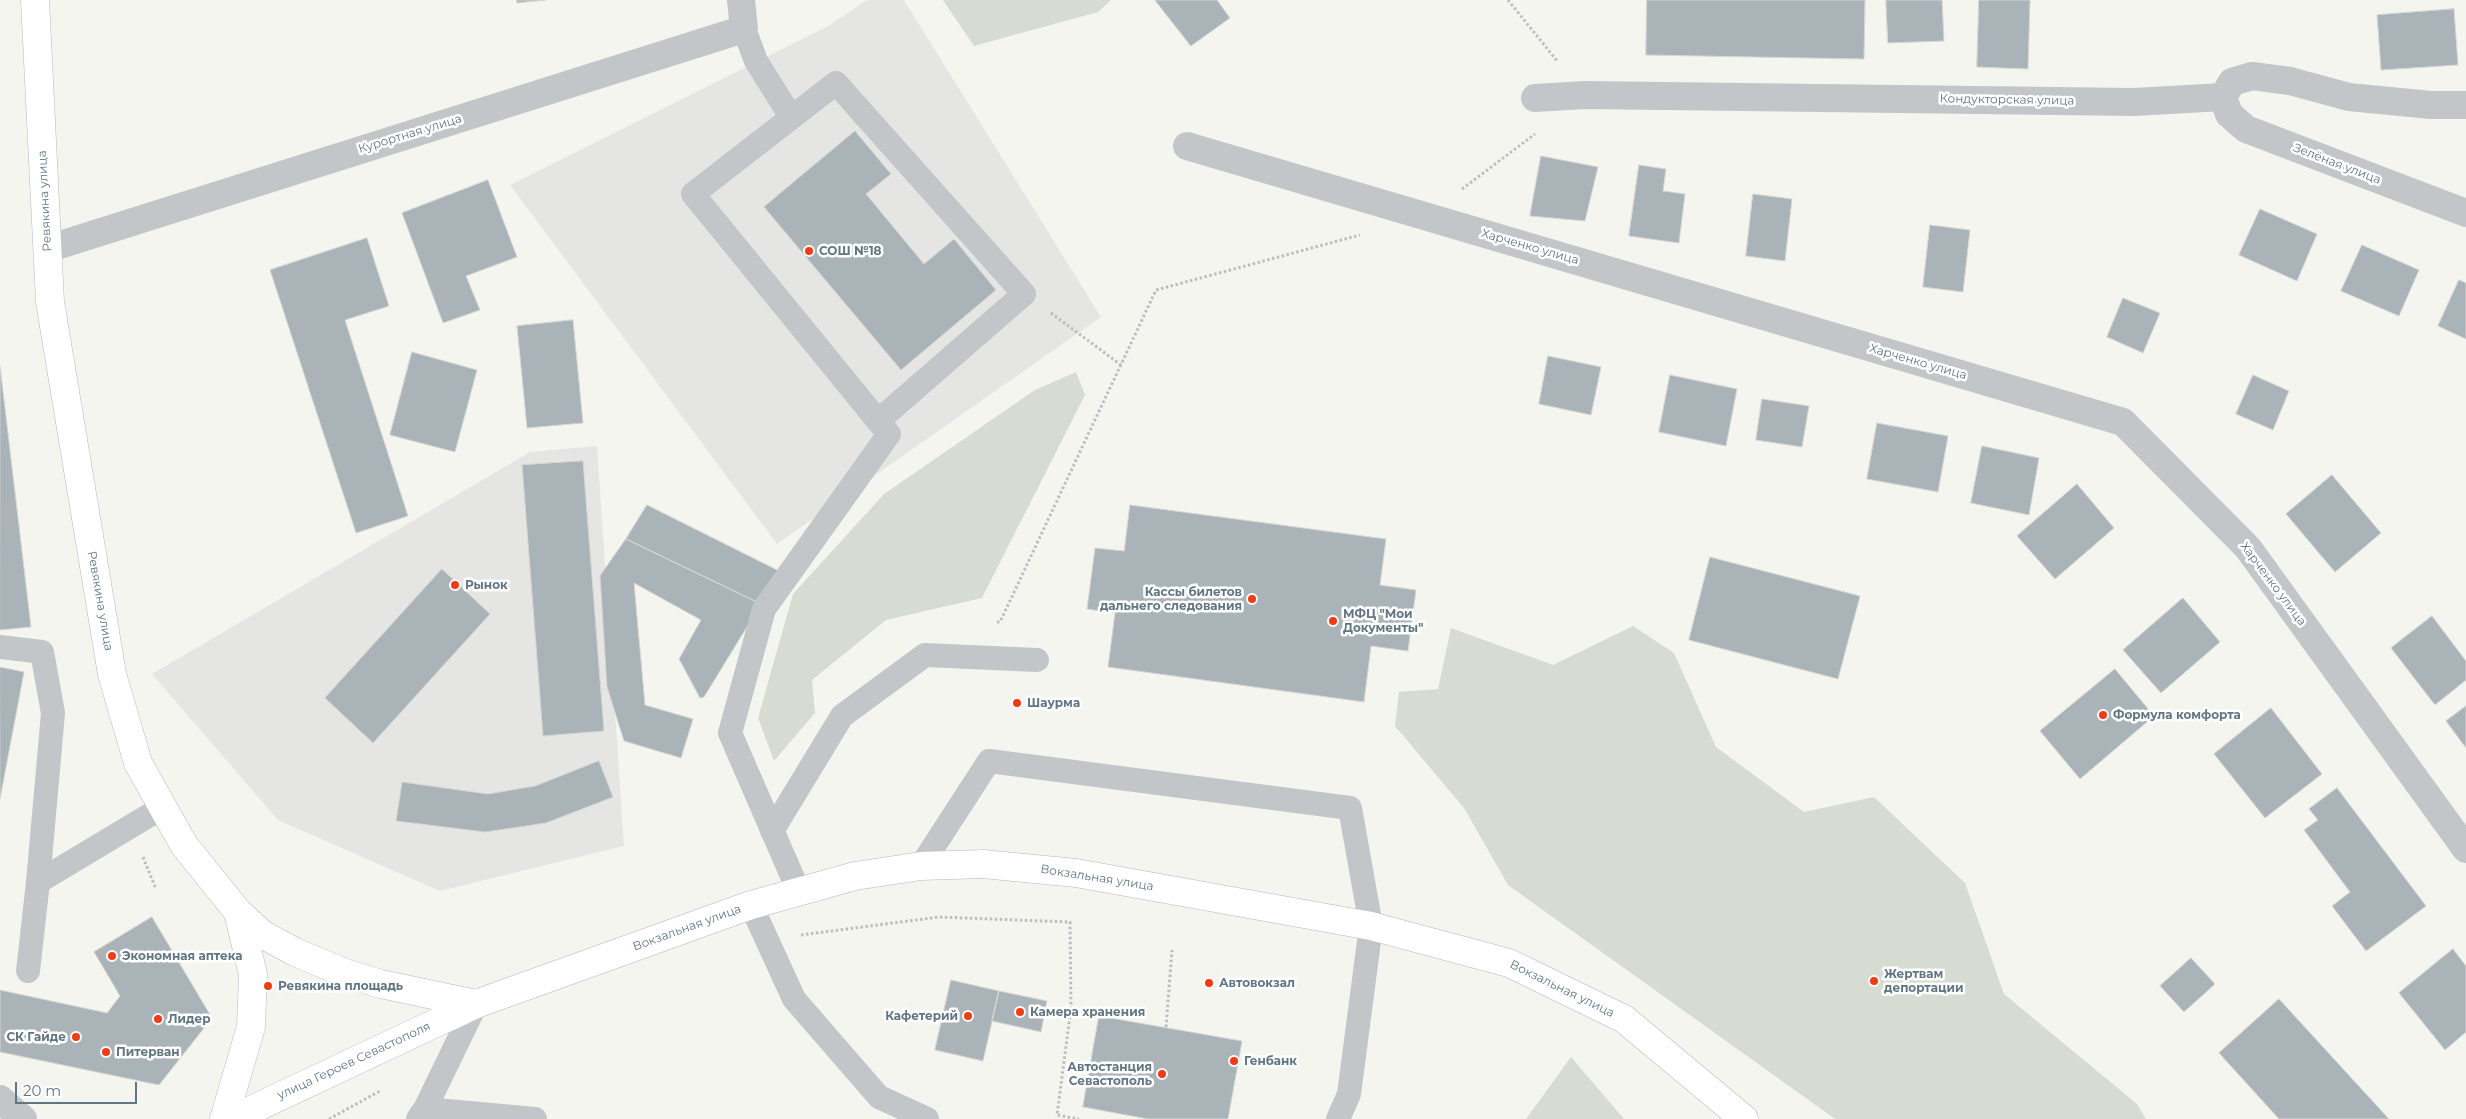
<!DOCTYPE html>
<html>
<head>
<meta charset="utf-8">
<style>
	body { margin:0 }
	#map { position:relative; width:2466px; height:1119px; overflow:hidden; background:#f5f5f0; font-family:Montserrat,sans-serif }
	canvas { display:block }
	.scale { position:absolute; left:15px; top:1082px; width:122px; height:22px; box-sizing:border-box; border:2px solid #617684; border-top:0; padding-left:6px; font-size:15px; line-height:18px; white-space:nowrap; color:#617684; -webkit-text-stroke:4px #fff; paint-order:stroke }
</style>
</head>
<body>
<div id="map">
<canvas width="2466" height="1119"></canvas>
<div class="scale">20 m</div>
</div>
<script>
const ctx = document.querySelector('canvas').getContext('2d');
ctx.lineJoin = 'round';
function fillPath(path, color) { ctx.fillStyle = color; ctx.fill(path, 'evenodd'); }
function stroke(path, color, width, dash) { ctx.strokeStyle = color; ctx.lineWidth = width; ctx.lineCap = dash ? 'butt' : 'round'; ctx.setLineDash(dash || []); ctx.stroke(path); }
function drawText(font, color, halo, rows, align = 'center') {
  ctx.font = font + ' Montserrat,sans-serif'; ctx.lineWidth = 5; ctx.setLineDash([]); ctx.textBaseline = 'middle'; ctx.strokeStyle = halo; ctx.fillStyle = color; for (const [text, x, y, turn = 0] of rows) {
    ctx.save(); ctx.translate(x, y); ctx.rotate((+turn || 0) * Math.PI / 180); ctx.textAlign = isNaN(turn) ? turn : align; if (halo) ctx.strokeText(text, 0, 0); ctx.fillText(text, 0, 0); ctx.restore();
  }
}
const built = new Path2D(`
	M867 0H904L1101 317 777 544 510 185 828 26Z
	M597 446 624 846 440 891 278 820 152 674 530 452Z`);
const green = new Path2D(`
	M943 0H1111L1098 12 974 46Z
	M1076 372 1085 395 982 598 886 620 812 680 815 713 774 761 758 718 793 594 884 494 1035 390Z
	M1633 626 1674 653 1716 747 1804 812 1874 797 1965 883 2004 994 2137 1104 2146 1119H1835L1508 885 1464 808 1395 726 1399 692 1438 689 1451 628 1553 665Z
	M1571 1057 1624 1119H1526Z`);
const building = new Path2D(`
	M517 0H546L517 3Z
	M1155 0H1217L1230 18 1191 46Z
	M1647 0H1865L1864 59 1646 55Z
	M1886 0H1942L1944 41 1888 43Z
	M1979 0H2030L2028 69 1977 67Z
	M2454 9 2458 65 2381 70 2377 15Z
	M855 131 891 174 866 194 924 264 954 239 996 290 901 370 764 207Z
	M1541 156 1598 167 1585 221 1530 216Z
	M1639 165 1666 169 1663 191 1685 194 1679 243 1629 236Z
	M488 180 517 257 466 276 480 310 443 323 402 213Z
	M1753 194 1792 199 1785 261 1746 256Z
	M2260 209 2317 234 2297 281 2239 255Z
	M1930 225 1970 230 1963 292 1923 287Z
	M367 238 389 306 345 320 408 516 356 533 270 270Z
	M2362 245 2419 270 2399 316 2341 291Z
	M2459 280 2466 283V339L2438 326Z
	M2123 298 2160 313 2143 353 2107 337Z
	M573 320 583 423 527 428 517 326Z
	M412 352 477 370 455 452 390 435Z
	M1548 356 1601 367 1591 415 1539 404Z
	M0 366 31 627 0 630Z
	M1670 375 1737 389 1726 446 1659 432Z
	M2253 375 2289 391 2273 430 2236 414Z
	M1762 399 1809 406 1802 447 1756 440Z
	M1877 423 1948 436 1938 492 1867 479Z
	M1982 446 2039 458 2029 515 1971 503Z
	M583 461 604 731 543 736 522 465Z
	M2332 475 2381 533 2335 572 2286 514Z
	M2077 484 2114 528 2055 579 2017 536Z
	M647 505 781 572 761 604 626 539Z
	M1130 505 1386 539 1380 585 1416 590 1408 651 1371 646 1364 702 1108 667 1115 613 1087 609 1095 548 1124 551Z
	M626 539 761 604 704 697 700 698 679 659 701 620 634 583 645 705 693 719 681 758 624 741 607 687 600 576Z
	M1710 557 1860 596 1838 679 1689 640Z
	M442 569 490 614 373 743 325 698Z
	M2183 598 2220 642 2161 693 2123 650Z
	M2432 616 2466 661V680L2435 705 2391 648Z
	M0 667 24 672 0 799Z
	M2115 669 2154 716 2080 779 2040 731Z
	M2466 706V748L2446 721Z
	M2271 708 2322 774 2265 818 2214 754Z
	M599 761 613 797 546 823 485 832 396 821 402 782 488 794 535 786Z
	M2337 788 2426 906 2366 951 2332 906 2350 892 2304 830 2318 820 2309 809Z
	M152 917 212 1018 159 1085 0 1052V990L107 1013 120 996 94 952Z
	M2453 949 2466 966V1032L2445 1050 2399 993Z
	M2191 958 2215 984 2184 1012 2160 986Z
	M951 980 999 991 983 1061 935 1050Z
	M999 991 1047 1001 1041 1032 992 1021Z
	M2279 999 2389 1119H2279L2219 1053Z
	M1099 1016 1242 1041 1228 1119H1148L1083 1107Z`);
const path = new Path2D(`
	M1508 0 1558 62
	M1462 189 1535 134
	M1051 313 1121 365
	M997 622H1000L1156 290 1360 235
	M143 857 156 889
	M801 935 939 917 1070 922 1071 1008 1057 1115 1079 1119
	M1166 1027 1172 950
	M329 1119 380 1091`);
const service = new Path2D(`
	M744 29 756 61 791 117
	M0 647 42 652 53 713 38 882 28 971
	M772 831 842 716 925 655 1037 660
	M921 866 989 761 1350 808 1371 926 1349 1094 1338 1119
	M38 882 163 807
	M799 892 730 733 764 609 889 434 878 421 693 194 836 83 1024 294 878 421
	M751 905 794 999 879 1097 927 1119
	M425 1109 535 1119
	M418 1119 425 1109 476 1004`);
const minor = new Path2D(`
	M2223 97 2229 114 2246 129 2466 213
	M1535 98 1585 95 2134 102 2223 97 2232 82 2252 76 2290 81 2349 97 2431 105H2466
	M1187 146 2123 422 2248 548 2466 849
	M47 249 744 29 741 0
	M0 1099 23 1119`);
const secondary = new Path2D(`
	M35 0 50 302 112 674 138 763 184 845 238 912 262 934 295 952 345 973 381 984 476 1004
	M224 1119 251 1027 253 974 238 912`);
const primary = new Path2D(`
	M232 1119 476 1004 751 905 855 876 921 866 983 864 1076 873 1371 926 1509 963 1624 1019 1744 1119`);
const markers = [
	[809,251,5,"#f03b15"],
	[455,585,5,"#f03b15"],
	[1252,599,5,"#f03b15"],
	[1333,621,5,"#f03b15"],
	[1017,703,5,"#f03b15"],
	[2103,715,5,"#f03b15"],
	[112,956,5,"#f03b15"],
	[1874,981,5,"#f03b15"],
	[1209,983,5,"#f03b15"],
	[268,986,5,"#f03b15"],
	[1020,1012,5,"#f03b15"],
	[968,1016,5,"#f03b15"],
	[158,1019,5,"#f03b15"],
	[76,1037,5,"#f03b15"],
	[106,1052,5,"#f03b15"],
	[1234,1061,5,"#f03b15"],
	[1162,1074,5,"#f03b15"]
];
const streetNames = [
	["Кондукторская улица",2007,100,1],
	["Курортная улица",410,134,-17],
	["Зелёная улица",2337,164,21],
	["Ревякина улица",45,201,-93],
	["Харченко улица",1530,247,16],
	["Харченко улица",1918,362,16],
	["Харченко улица",2273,584,53],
	["Ревякина улица",100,601,80],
	["Вокзальная улица",1097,878,9],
	["Вокзальная улица",687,928,-20],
	["Вокзальная улица",1562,989,26],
	["улица Героев Севастополя",354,1061,-25]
];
const poiNames = [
	["СОШ №18",819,251],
	["Рынок",465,585],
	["Кассы билетов",1242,592,"right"],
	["дальнего следования",1242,606,"right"],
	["МФЦ \"Мои",1343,614],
	["Документы\"",1343,628],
	["Шаурма",1027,703],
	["Формула комфорта",2113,715],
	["Экономная аптека",122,956],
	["Жертвам",1884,974],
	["депортации",1884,988],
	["Автовокзал",1219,983],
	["Ревякина площадь",278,986],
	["Камера хранения",1030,1012],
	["Кафетерий",958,1016,"right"],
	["Лидер",168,1019],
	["СК Гайде",66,1037,"right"],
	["Питерван",116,1052],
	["Генбанк",1244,1061],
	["Автостанция",1152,1067,"right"],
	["Севастополь",1152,1081,"right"]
];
fillPath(built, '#e5e6e4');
fillPath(green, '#d6dcd1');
fillPath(building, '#aab3b8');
stroke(building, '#d6d6d3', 1);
stroke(secondary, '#b4babe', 29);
stroke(primary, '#b2b8bc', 29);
stroke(path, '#bbbec0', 3, [2.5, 2.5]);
stroke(service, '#c2c6c9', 24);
stroke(minor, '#c2c6c9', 28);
stroke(secondary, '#fff', 28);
stroke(primary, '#fff', 28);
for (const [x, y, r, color] of markers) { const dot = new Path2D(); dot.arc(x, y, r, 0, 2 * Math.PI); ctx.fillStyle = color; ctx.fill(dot); stroke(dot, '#fff', 2); }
drawText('12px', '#617684', '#fff', streetNames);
drawText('bold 12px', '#617684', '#fff', poiNames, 'left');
</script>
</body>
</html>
